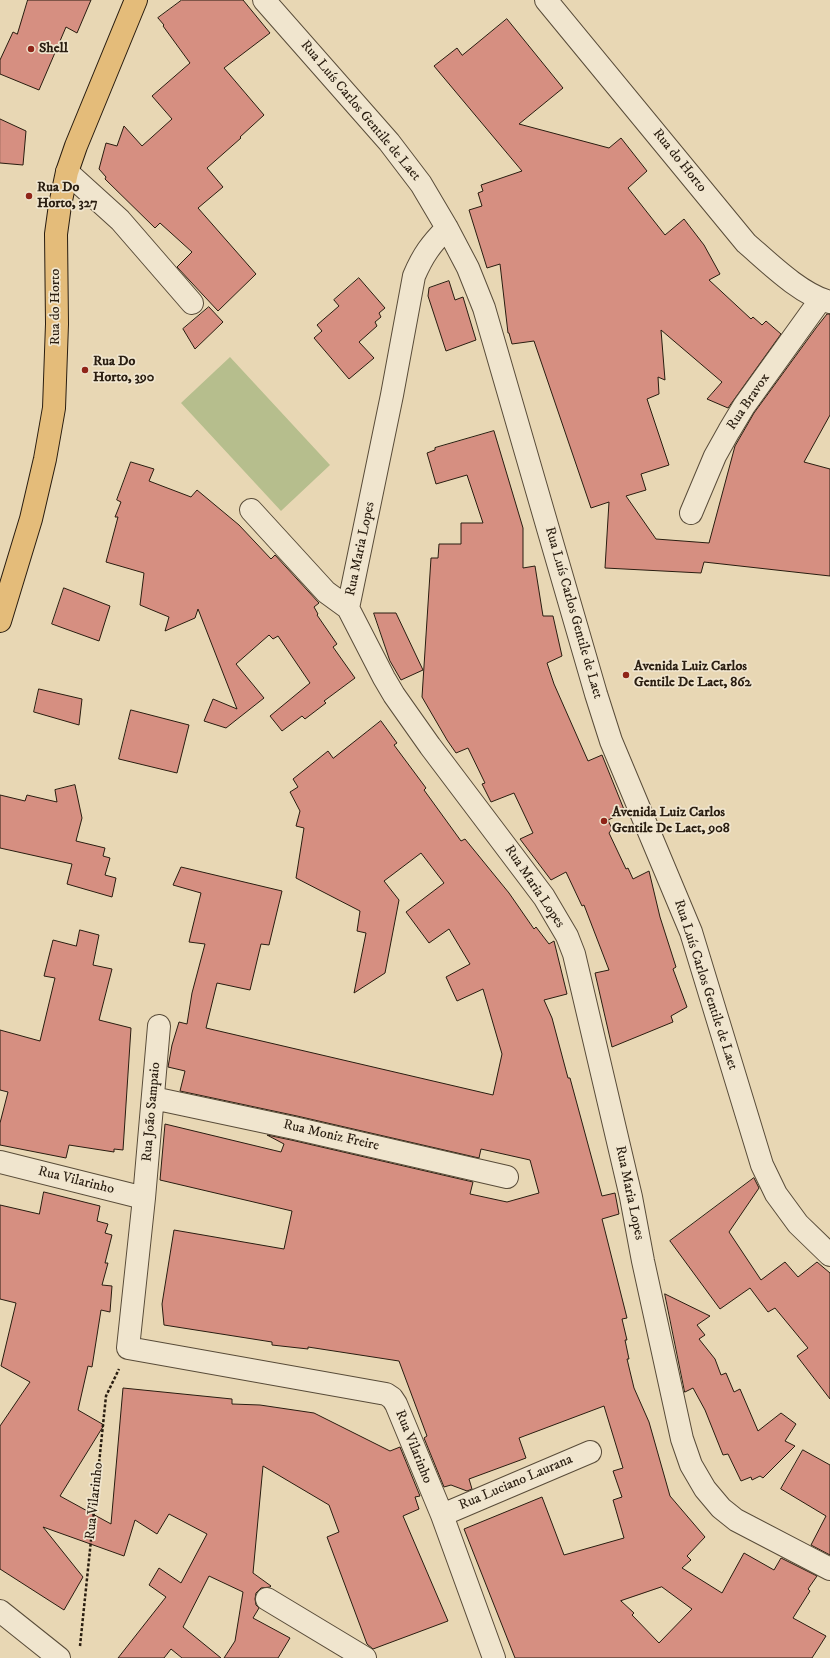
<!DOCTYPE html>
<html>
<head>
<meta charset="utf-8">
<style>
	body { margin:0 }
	canvas { display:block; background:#e8d7b4 }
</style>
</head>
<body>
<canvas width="830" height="1658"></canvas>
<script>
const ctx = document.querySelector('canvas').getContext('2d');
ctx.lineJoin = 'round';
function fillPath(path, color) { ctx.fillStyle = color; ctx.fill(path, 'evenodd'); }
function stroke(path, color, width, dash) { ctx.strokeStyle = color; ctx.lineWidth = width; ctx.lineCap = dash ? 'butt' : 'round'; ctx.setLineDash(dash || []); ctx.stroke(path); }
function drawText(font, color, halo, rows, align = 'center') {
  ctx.font = font + ' "IM FELL DW Pica",serif'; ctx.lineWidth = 3.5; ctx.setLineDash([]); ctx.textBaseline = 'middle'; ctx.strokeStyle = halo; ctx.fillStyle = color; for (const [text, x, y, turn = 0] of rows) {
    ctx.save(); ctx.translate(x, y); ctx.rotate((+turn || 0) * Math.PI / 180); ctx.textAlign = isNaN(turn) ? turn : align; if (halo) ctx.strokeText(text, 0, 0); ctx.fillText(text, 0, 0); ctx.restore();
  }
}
const green = new Path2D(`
	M230 357 330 465 281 511 181 403Z`);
const building = new Path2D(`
	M28 0H91L77 33 66 27 39 90 0 74V60L13 32 17 34Z
	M182 0H243L270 33 224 68 264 115 240 137 241 138 207 168 223 187 198 208 256 274 218 311 177 267 192 252 160 223 155 228 105 179 106 177 99 169 106 143 117 146 124 126 142 146 172 119 152 96 190 63 163 26 164 25 158 18Z
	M507 19 563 88 519 124 609 148 621 138 647 171 628 188 665 235 684 219 704 245 720 274 709 280 751 319 753 317 762 325 766 321 781 334 728 408 707 399 722 382 661 330 665 380 658 377 659 394 647 399 669 465 641 474 646 490 626 496 656 539 709 543 735 446 754 413 816 328 827 314H830V415L804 462 830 469V576L704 562 701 573 605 568 609 502 591 508 534 341 512 344 509 333H508L500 264 487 268 469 210 482 206 478 193 483 191 481 185 522 171 434 66 457 48 462 55Z
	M0 119 26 131 23 165 0 163Z
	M359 278 385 308 379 313 381 317 375 322 377 326 359 342 374 358 349 379 314 338 322 331 317 325 339 306 334 300Z
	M449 281 455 300 463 297 476 340 446 351 428 296 429 288Z
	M209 307 223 322 195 349 183 329Z
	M494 431 523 528V568L535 566 543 616H553L562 656 547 663 554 684 588 761 602 755 625 812 608 820 612 829 609 833 626 869 628 868 633 879 649 871 660 917 676 967 673 969 687 1007 671 1016 673 1022 612 1047 595 973 609 970 584 905 582 906 566 872 551 880 520 839 533 833 514 793 491 802 482 784 485 783 468 748 456 753 447 740 422 697 431 558H438L439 544H461V523H483L467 475 436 484 427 453 435 450V448Z
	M131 462 154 469 149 481 191 497 197 490 239 525 271 559 275 555 319 603 314 607 318 614 317 615 337 644 333 647 355 678 324 701 326 703 305 719 302 716 282 731 270 716 310 683 278 636 273 639 269 635 236 664 264 698 226 728 204 721 213 699 237 709 198 609 195 618 165 631 169 617 140 605 144 573 106 562 118 517H115L121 502 117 500Z
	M64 588 110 606 99 641 52 624Z
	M374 613H396L423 670 401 680 390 661Z
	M39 689 82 699 79 725 34 712Z
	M131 710 189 725 177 773 119 759Z
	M381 721 397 743 394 745 426 788 424 790 461 841 465 839 509 893 534 929 536 927 549 944 554 941 567 994 544 1000 552 1018 568 1078H570L602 1196 615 1193 619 1214 602 1219 627 1318 622 1319 627 1340H625L629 1359H627L634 1388 649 1422 670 1496 705 1537 687 1556 691 1560 682 1568 722 1593 744 1553 774 1570 781 1558 817 1576 808 1589 810 1591 793 1618 826 1636 812 1658H515L464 1529 542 1497 564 1555 624 1538 613 1500 622 1497 613 1471 623 1468 604 1406 519 1438 526 1458 469 1479 472 1489 467 1491 451 1485 444 1487 424 1438 427 1436 399 1361 308 1347V1349L272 1345V1342L164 1325 162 1304 174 1230 284 1249 292 1211 160 1180 165 1124 281 1152 284 1144 267 1135 291 1140 473 1182 470 1194 507 1202 539 1193 530 1160 481 1149 479 1158 297 1116 180 1091 185 1071 168 1067 172 1045 179 1022 187 1024 192 993 205 944 189 942 201 893 173 885 181 867 282 891 269 945 261 944 250 990 217 983 206 1028 493 1095 502 1054 483 989 457 1001 446 977 470 964 449 929 429 943 406 912 444 883 421 853 384 881 399 900 385 973 354 993 366 933 357 931 360 911 296 878 304 828 296 826 300 811 290 792 298 787 293 779 328 751 333 758ZM662 1587 692 1609 659 1643 632 1615 634 1613 621 1601Z
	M75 785 82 818 76 841 105 848 103 856 110 858 105 875 116 878 112 897 67 884 72 864 0 848V795L25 801 27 795 57 802 55 790Z
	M80 930 99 935 93 965 112 969 99 1020 131 1028 123 1150 114 1149V1152L69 1145 66 1158 0 1145V1123L8 1092 0 1090V1030L40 1041 55 978 44 976 53 940 76 946Z
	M754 1178 759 1188 729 1232 761 1280 785 1262 798 1277 817 1262 830 1273V1399L797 1356 808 1348 775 1308 768 1312 750 1288 720 1309 670 1241Z
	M44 1192 100 1206 97 1221 108 1224 105 1233 112 1235 105 1263H108L102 1285 112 1286 110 1312 101 1310 92 1367 88 1366 78 1410 104 1425 60 1496 111 1524 123 1388 232 1399V1404L260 1405 314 1413 390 1451 400 1447 420 1496 415 1497 419 1509 403 1516 448 1621 373 1649 367 1644 327 1537 339 1532 329 1505 263 1466 253 1573 271 1586 270 1587 261 1588 256 1593 255 1599 256 1605 259 1608 253 1618 290 1638 278 1658H224L235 1641 243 1592 209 1576 183 1627 221 1658H182L171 1649 164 1658H118L166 1597 149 1585 159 1568 181 1583 207 1534 169 1514 157 1534 135 1520 124 1556 43 1527 83 1577 64 1610 0 1569V1426L30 1382 1 1366 16 1303 0 1299V1205L39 1214Z
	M665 1294 710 1316 697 1325 705 1335 699 1339 715 1359 721 1375 726 1373 734 1392 740 1389 758 1431 781 1413 796 1424 785 1441 795 1446 763 1478 760 1476 752 1480 751 1477 741 1481 728 1454 723 1455 705 1410 693 1388 685 1392Z
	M803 1450 830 1465V1555L811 1545 826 1516 781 1489Z`);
const path = new Path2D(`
	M80 1646 106 1396 119 1369`);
const minor = new Path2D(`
	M264 0 389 142 421 184 447 228 468 268 484 308 596 694 611 741 691 932 762 1165 776 1194 798 1224 830 1255
	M546 0 746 243C768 262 801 295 830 302
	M67 172 120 220 192 303
	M447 228C431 244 423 255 414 276L392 395 348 608 384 678 394 695 430 746 544 897 567 936 574 954 631 1197 643 1261 682 1439 691 1465 705 1489 721 1508 736 1520 830 1569
	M251 510 326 592 348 608
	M691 513 715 456 729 431 744 406 821 299
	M159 1026 144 1198 128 1348 386 1394 392 1398 396 1404 442 1515 494 1658
	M153 1098 294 1128 507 1177
	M0 1162 144 1198
	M442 1515 590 1452
	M267 1599 365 1658
	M0 1611 59 1658`);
const major = new Path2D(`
	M0 621 31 519 45 459 54 408 57 324 56 234 60 205 67 172 76 146 136 0`);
const markers = [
	[31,49,4,"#8f2418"],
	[29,196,4,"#8f2418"],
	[85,370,4,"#8f2418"],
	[626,675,4,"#8f2418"],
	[604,821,4,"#8f2418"]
];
const poiNames = [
	["Shell",39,49],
	["Rua Do",37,188],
	["Horto, 327",37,204],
	["Rua Do",93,362],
	["Horto, 390",93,378],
	["Avenida Luiz Carlos",634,667],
	["Gentile De Laet, 862",634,683],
	["Avenida Luiz Carlos",612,813],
	["Gentile De Laet, 908",612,829]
];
const streetNames = [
	["Rua Luís Carlos Gentile de Laet",360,111,50],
	["Rua do Horto",679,161,51],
	["Rua do Horto",56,307,-90],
	["Rua Bravox",749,402,-56],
	["Rua Maria Lopes",361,549,-78],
	["Rua Luís Carlos Gentile de Laet",573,613,74],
	["Rua Maria Lopes",534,887,56],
	["Rua Luís Carlos Gentile de Laet",705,985,72],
	["Rua João Sampaio",152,1112,-85],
	["Rua Moniz Freire",331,1136,13],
	["Rua Vilarinho",76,1181,14],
	["Rua Maria Lopes",629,1193,78],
	["Rua Vilarinho",413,1447,68],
	["Rua Luciano Laurana",516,1483,-23],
	["Rua Vilarinho",95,1501,-84]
];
fillPath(green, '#b6be8d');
fillPath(building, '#d68f81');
stroke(building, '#291d10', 1);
stroke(minor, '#594c39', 24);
stroke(major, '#291d10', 24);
stroke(path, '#291d10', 2.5, [3, 2]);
stroke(minor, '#f0e5ce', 22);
stroke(major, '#e4bc7a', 22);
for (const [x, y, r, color] of markers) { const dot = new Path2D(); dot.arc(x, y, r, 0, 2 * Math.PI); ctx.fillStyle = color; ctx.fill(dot); stroke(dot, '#f0e5ce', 1.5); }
drawText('bold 14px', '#291d10', '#f0e5ce', poiNames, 'left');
drawText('14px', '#291d10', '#f0e5ce', streetNames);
</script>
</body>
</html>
